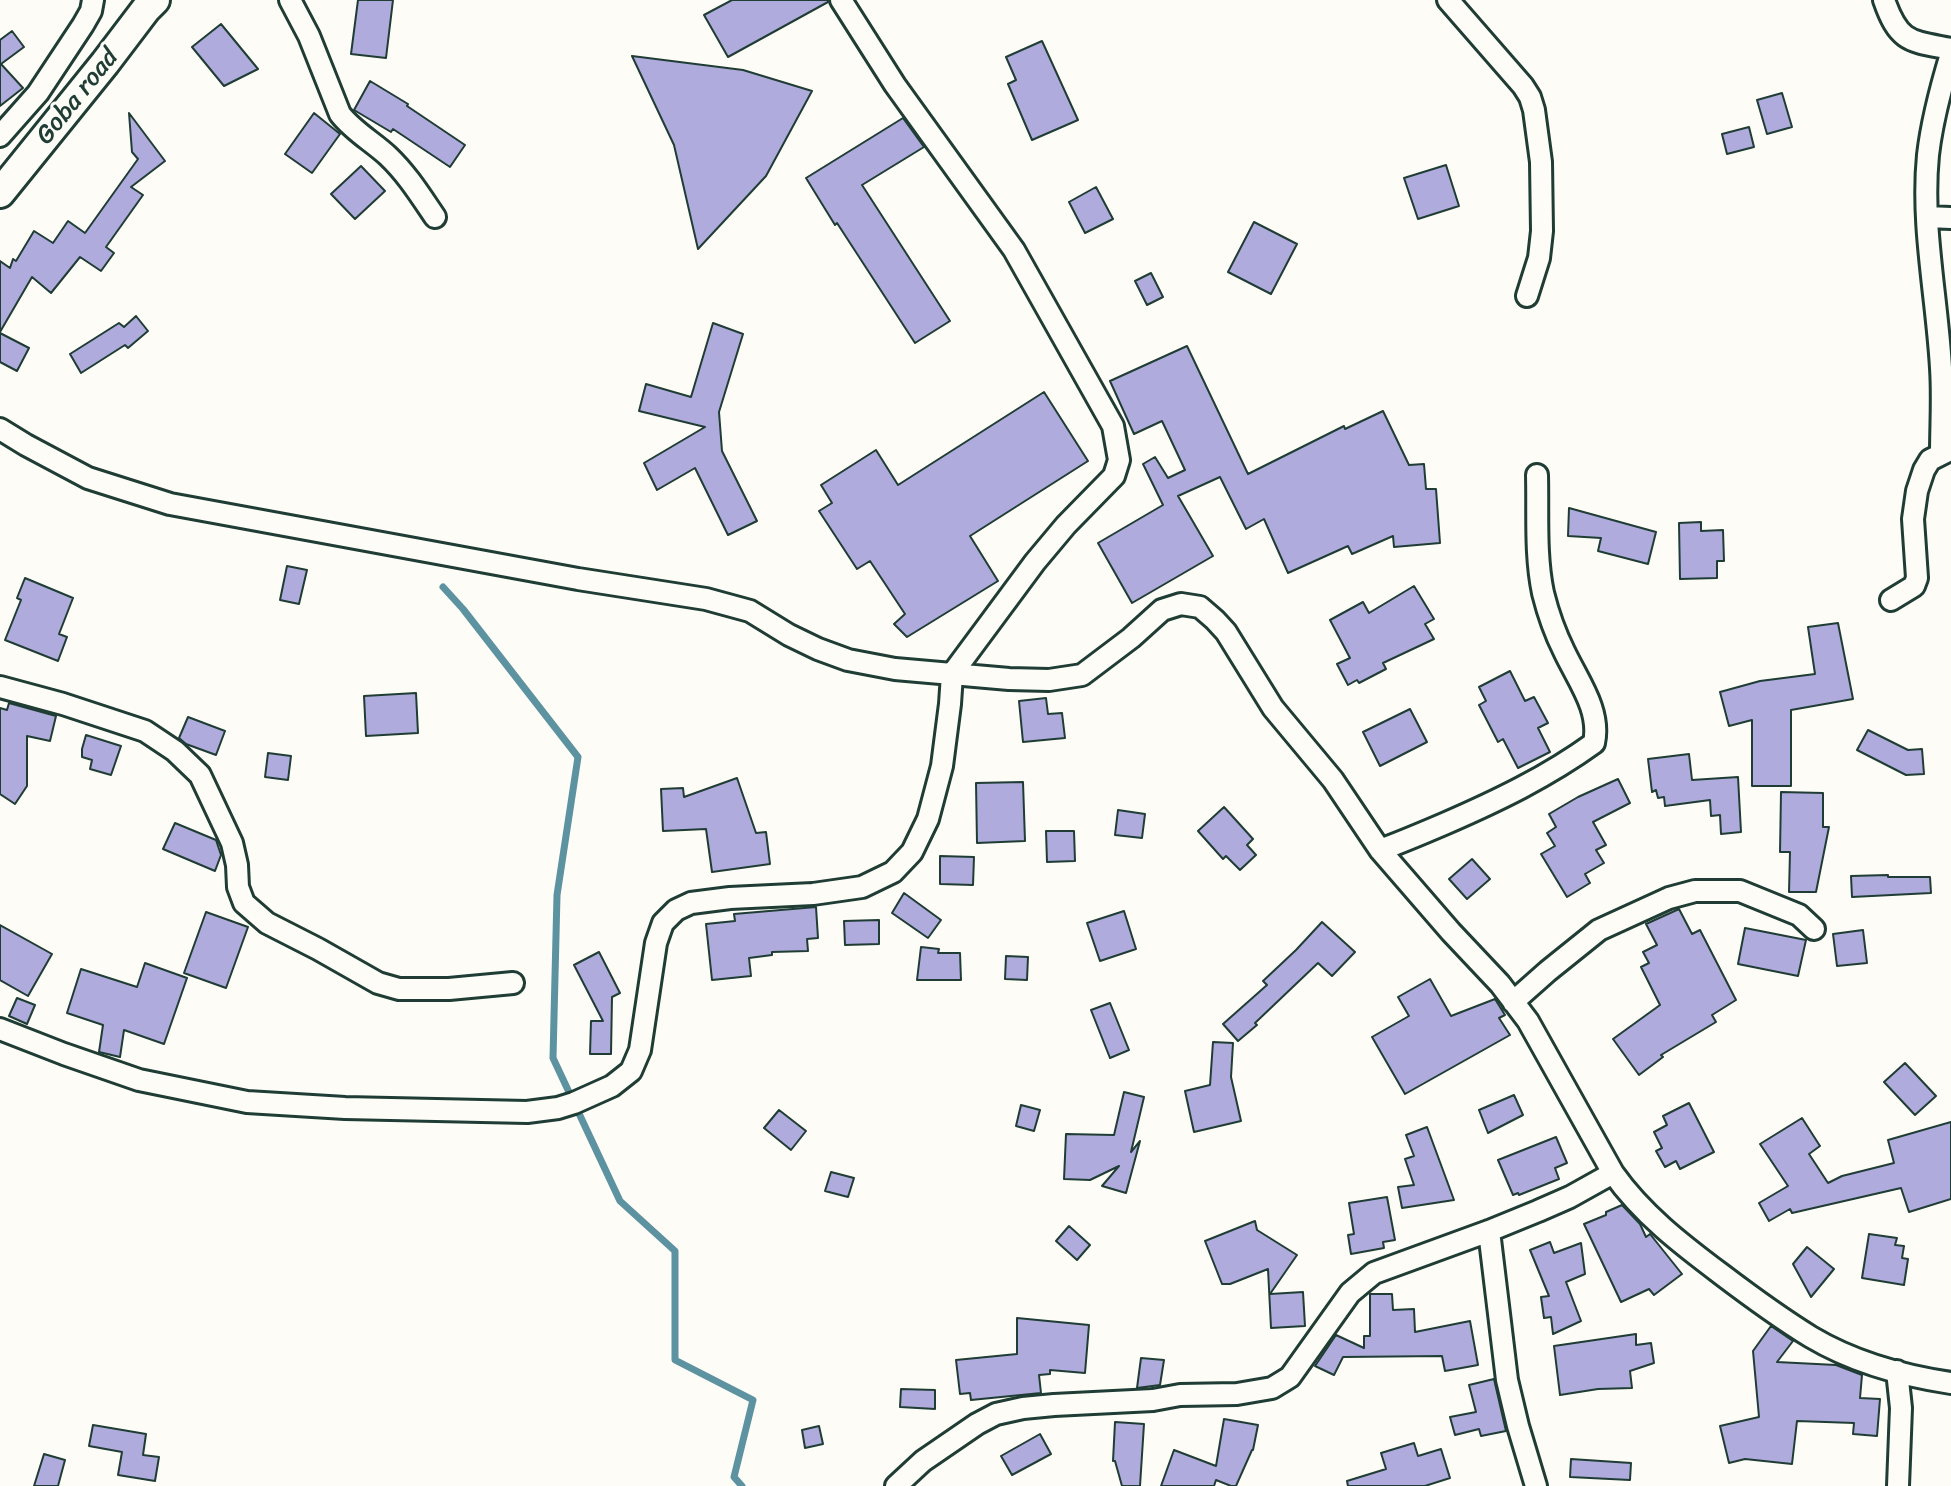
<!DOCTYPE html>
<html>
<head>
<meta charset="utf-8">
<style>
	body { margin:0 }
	canvas { display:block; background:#fdfcf7 }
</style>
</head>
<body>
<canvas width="1951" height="1486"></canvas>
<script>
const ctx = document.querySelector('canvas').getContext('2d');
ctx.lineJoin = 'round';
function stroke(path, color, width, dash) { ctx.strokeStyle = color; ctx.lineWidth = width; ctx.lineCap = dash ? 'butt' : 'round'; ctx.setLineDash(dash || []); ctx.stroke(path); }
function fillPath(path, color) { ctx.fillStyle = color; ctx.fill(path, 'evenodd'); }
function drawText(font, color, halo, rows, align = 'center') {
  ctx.font = font + ' Sriracha,sans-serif'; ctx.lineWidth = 6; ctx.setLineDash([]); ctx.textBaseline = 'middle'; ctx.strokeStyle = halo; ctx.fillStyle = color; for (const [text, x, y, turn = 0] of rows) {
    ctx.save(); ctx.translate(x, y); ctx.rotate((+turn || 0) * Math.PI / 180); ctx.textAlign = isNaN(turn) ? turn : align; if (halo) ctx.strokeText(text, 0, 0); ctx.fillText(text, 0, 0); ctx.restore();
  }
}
const stream = new Path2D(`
	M443 587 463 609 578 757 557 895 553 1058 620 1201 675 1251V1360L753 1400 734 1477 742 1486`);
const building = new Path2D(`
	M358 0H393L386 58 351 54Z
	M732 0H828V2L728 57 704 15Z
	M221 24 258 69 224 86 192 47Z
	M12 31 24 47 1 64 23 88 0 106V40Z
	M1042 41 1078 120 1032 140 1008 84 1016 80 1006 57Z
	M632 56 743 70 812 91 766 176 698 249 674 145Z
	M370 81 408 104 407 106 465 145 450 167 393 129 391 132 354 110Z
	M1782 93 1792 127 1767 134 1757 100Z
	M129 113 165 161 131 187 143 195 106 247 114 253 101 271 80 257 51 293 32 277 0 332V261L10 268 13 259 16 261 34 231 53 243 68 221 85 233 138 159 132 152Z
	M314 113 340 134 312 173 285 154Z
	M903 118 924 147 862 185 950 321 915 343 837 223 835 225 806 178Z
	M1749 127 1754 147 1727 154 1722 134Z
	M1446 165 1459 206 1418 219 1404 178Z
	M361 166 385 191 355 219 331 194Z
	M1096 187 1113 219 1085 233 1069 202Z
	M1254 222 1297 244 1271 294 1228 272Z
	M1151 273 1163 297 1147 305 1135 281Z
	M136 316 148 331 128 348 125 345 81 373 70 354 119 323 124 327Z
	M713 323 743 334 719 412 722 451 757 521 728 535 695 468 657 490 644 463 705 427 639 411 646 384 691 397Z
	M0 333 29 348 17 371 0 362Z
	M1187 346 1248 474 1344 426 1345 429 1383 411 1409 465 1424 464 1426 489H1436L1440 543 1394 547 1393 536 1352 554 1348 546 1288 573 1264 519 1246 529 1220 477 1178 496 1213 556 1132 603 1098 543 1163 505 1143 464 1155 457 1168 478 1185 470 1162 421 1134 434 1110 381Z
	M1044 392 1088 461 970 536 998 581 907 637 894 624 905 614 870 561 857 569 819 511 832 503 821 485 876 450 898 485Z
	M1569 508 1656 532 1648 564 1598 551 1601 538 1568 536Z
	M1701 522V531L1723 530 1724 561H1717V578L1680 579 1679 523Z
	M287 566 307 570 299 604 280 600Z
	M25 578 73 598 59 634 67 637 58 661 5 640 21 600 17 598Z
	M1414 586 1434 619 1425 624 1434 639 1383 663 1386 669 1359 683 1357 680 1348 685 1337 664 1350 658 1330 620 1363 602 1369 613Z
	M1838 623 1853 699 1791 710V786H1752V720L1729 726 1720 692 1760 681 1815 674 1808 627Z
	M1510 671 1525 701 1534 697 1548 723 1538 728 1550 752 1518 768 1503 739 1498 742 1479 705 1486 701 1479 687Z
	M416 693 418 733 366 736 364 696Z
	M1046 698 1048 714 1062 713 1065 738 1023 742 1019 701Z
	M9 703 56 716 50 741 27 736V786L15 804 0 794V708L7 710Z
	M1410 709 1427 742 1380 766 1363 732Z
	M188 717 225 731 216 755 186 744 179 738Z
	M1868 730 1908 750 1922 749 1924 774 1906 775 1857 750Z
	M86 735 121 746 111 775 90 769 92 760 82 757V749Z
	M268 753 291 756 288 780 265 777Z
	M1689 754 1692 780 1738 777 1741 832 1721 834 1720 815 1711 816 1710 800 1665 806 1664 797 1658 798 1656 790 1652 792 1648 759Z
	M737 778 756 833 766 832 770 864 712 872 706 829 663 831 661 789 683 788 684 797Z
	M1618 779 1630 803 1593 822 1606 845 1596 850 1604 863 1585 874 1590 883 1567 897 1541 854 1555 846 1547 833 1556 827 1549 814 1578 797Z
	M1023 782 1025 841 977 843 976 783Z
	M1781 792 1823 793V827H1829L1816 892H1789L1790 852H1780Z
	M1224 807 1253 839 1247 845 1256 855 1240 870 1226 856 1223 859 1198 831Z
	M1118 810 1145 814 1142 838 1115 835Z
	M175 823 216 840 221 855 215 871 163 849Z
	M1046 831H1074L1075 861 1047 862Z
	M940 856 974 857 973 885 940 884Z
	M1472 859 1490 879 1467 899 1449 879Z
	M1888 875V877H1930L1931 893 1852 897 1851 876Z
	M904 893 941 920 928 938 892 913Z
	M816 907 818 938 807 939 808 951 772 952V955L749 958 751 976 712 980 706 924 735 921 734 914Z
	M1679 909 1692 934 1700 930 1736 1000 1712 1015 1716 1022 1661 1055 1663 1057 1639 1075 1613 1039 1660 1005 1641 967 1649 963 1643 952 1657 945 1646 924Z
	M1124 911 1136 949 1100 961 1087 923Z
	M206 912 248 927 226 988 184 973Z
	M879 920V944L845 945 844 921Z
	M1322 922 1355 952 1332 976 1318 963 1255 1023 1257 1025 1238 1041 1223 1024 1267 985 1263 981 1296 950Z
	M0 925 52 954 28 996 0 980Z
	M1745 928 1806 940 1798 976 1738 964Z
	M1863 930 1867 963 1837 966 1833 934Z
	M921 947 939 949 938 953H960L961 980H917Z
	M599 952 620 993 612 997 611 1054H590L591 1021H603L574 965Z
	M1006 956 1028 957 1027 980 1005 979Z
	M145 963 187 978 164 1044 124 1030 120 1057 99 1052 103 1025 67 1013 81 969 137 987Z
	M1430 979 1451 1016 1495 999 1505 1015 1499 1018 1510 1035 1405 1094 1372 1037 1409 1016 1398 997Z
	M17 998 35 1005 27 1024 9 1016Z
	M1110 1003 1129 1050 1110 1058 1091 1010Z
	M1213 1042 1233 1043 1231 1077 1241 1121 1194 1132 1185 1091 1210 1085Z
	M1905 1063 1936 1096 1915 1115 1884 1082Z
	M1124 1092 1144 1097 1131 1152 1140 1141 1126 1193 1102 1186 1119 1166 1090 1180 1064 1179 1066 1134 1114 1135Z
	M1514 1095 1523 1115 1488 1133 1479 1110Z
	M1689 1103 1714 1152 1680 1169 1676 1161 1665 1167 1656 1151 1662 1148 1654 1132 1667 1125 1663 1116Z
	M1021 1105 1040 1110 1034 1131 1016 1126Z
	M779 1110 806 1131 791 1150 764 1128Z
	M1802 1118 1820 1146 1809 1154 1828 1183 1842 1176 1894 1163 1888 1140 1951 1122V1199L1909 1212 1901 1188 1792 1213 1790 1209 1769 1221 1759 1203 1788 1186 1760 1144Z
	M1427 1127 1454 1200 1402 1208 1398 1187 1414 1185 1405 1159 1414 1156 1406 1135Z
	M1556 1137 1567 1163 1555 1168 1559 1179 1519 1195 1518 1193 1513 1195 1498 1160Z
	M831 1172 854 1178 848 1197 825 1191Z
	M1387 1197 1395 1240 1383 1242 1384 1248 1351 1254 1348 1235 1354 1234 1349 1203Z
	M1622 1205 1640 1224 1646 1237 1650 1234 1682 1274 1654 1295 1649 1289 1621 1302 1584 1224 1606 1215V1212Z
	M1255 1221 1257 1230 1297 1255 1270 1294 1303 1292 1305 1326 1271 1328 1268 1269 1230 1284H1222L1205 1241Z
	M1069 1226 1090 1245 1077 1260 1056 1241Z
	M1869 1234 1897 1238 1895 1245 1904 1246 1902 1258 1908 1259 1904 1285 1862 1278Z
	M1550 1242 1554 1253 1581 1243 1585 1274 1566 1282 1581 1321 1553 1334 1551 1317 1544 1318 1541 1297 1549 1296 1530 1250Z
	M1807 1247 1834 1269 1811 1297 1793 1264Z
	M1370 1294H1392L1393 1310 1414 1309 1415 1332 1470 1321 1478 1365 1445 1371 1442 1356 1343 1357 1334 1375 1315 1366 1336 1335 1364 1348V1336H1370Z
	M1017 1318 1089 1325 1085 1373 1050 1370V1374L1039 1375 1041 1393 971 1400 970 1393 960 1394 956 1360 1017 1354Z
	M1771 1326 1793 1341 1777 1362 1836 1365 1862 1375 1860 1398 1880 1399 1877 1436 1853 1434 1854 1423 1797 1421 1792 1464 1745 1459 1729 1463 1720 1426 1759 1417 1753 1351Z
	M1636 1334V1345L1651 1343 1654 1363 1630 1371 1632 1388 1598 1389 1560 1395 1554 1346Z
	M1141 1358 1164 1360 1160 1385 1137 1388Z
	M1494 1379 1506 1431 1481 1436 1479 1429 1455 1435 1450 1417 1476 1412 1469 1385Z
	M901 1389 935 1390V1409L900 1407Z
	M1224 1419 1258 1425 1253 1450H1252L1236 1486H1231L1216 1480 1214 1486H1161L1174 1450 1216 1466Z
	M1115 1422 1144 1424 1140 1486H1122L1115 1461H1113Z
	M93 1425 146 1434 143 1455 159 1457 155 1481 118 1475 122 1452 89 1446Z
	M819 1426 823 1444 805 1448 802 1430Z
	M1040 1434 1051 1454 1012 1475 1001 1456Z
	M1414 1443 1418 1456 1441 1449 1450 1478 1425 1486H1348L1347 1481 1386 1469 1381 1453Z
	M44 1454 65 1460 58 1486H34Z
	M1571 1459 1631 1463 1630 1480 1570 1477Z`);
const street = new Path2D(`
	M290 0 309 36 340 114C353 131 373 142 388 156 407 174 420 195 435 217
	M1448 0 1523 86 1530 97 1534 110 1541 162 1542 231 1539 258 1527 296
	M1884 0C1899 43 1910 41 1951 49
	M0 136 38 93 83 25 91 11 93 0
	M1927 217 1951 218
	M0 429 26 445 88 478 170 504 578 579 706 599 750 611 789 635 818 649 848 660 895 669 1009 679 1049 680 1082 675 1131 638 1162 610 1181 604 1200 607 1215 620 1226 632 1273 708 1333 780 1380 850 1451 932 1500 984 1528 1021 1613 1173C1642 1214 1681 1244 1721 1274 1750 1296 1780 1318 1811 1337 1853 1362 1904 1376 1951 1383
	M1941 454C1941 426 1943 397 1941 368 1937 297 1921 226 1928 155 1932 120 1941 87 1951 54
	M1891 600 1914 586 1917 578 1913 519 1917 491 1924 470 1930 460 1950 450
	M0 687 63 704 145 731 175 751 200 775 232 843 237 865 238 887 244 903 267 923 318 949 378 983 399 989H449L513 983
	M1380 850C1402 842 1423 833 1444 824 1497 801 1547 777 1594 743 1601 710 1578 681 1564 651 1555 633 1548 613 1543 593 1535 555 1538 514 1537 475
	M1513 1002 1548 971 1599 930 1669 898 1695 891H1740L1799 915 1814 929
	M0 1029 64 1054 139 1080 247 1102 345 1108 527 1112 558 1108 574 1103 612 1086 631 1071 640 1050 656 943 663 923 676 910 691 903 730 898 813 894 862 887 893 872 912 852 928 819 942 766 950 704 952 674 1035 562 1066 525 1114 476 1119 460 1113 426 1014 250 895 85 841 0
	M1489 1231 1507 1380 1518 1426 1536 1486
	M1897 1371 1901 1408 1898 1486
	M896 1486 923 1461 977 1424 996 1414 1023 1408 1054 1405 1153 1400 1180 1395 1237 1394 1272 1388 1290 1377 1350 1293 1374 1273 1489 1231 1538 1211 1570 1197 1613 1173`);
const secondary = new Path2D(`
	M0 193 105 63 146 9 155 0`);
const streetNames = [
	["Goba road",78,97,-51]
];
stroke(stream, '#5d92a0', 7);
fillPath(building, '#afabdc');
stroke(building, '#1f3d34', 2);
stroke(street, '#1f3d34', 26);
stroke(secondary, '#1f3d34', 34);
stroke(street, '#fdfcf7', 20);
stroke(secondary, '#fdfcf7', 28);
drawText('26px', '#1f3d34', '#fdfcf7', streetNames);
</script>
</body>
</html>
